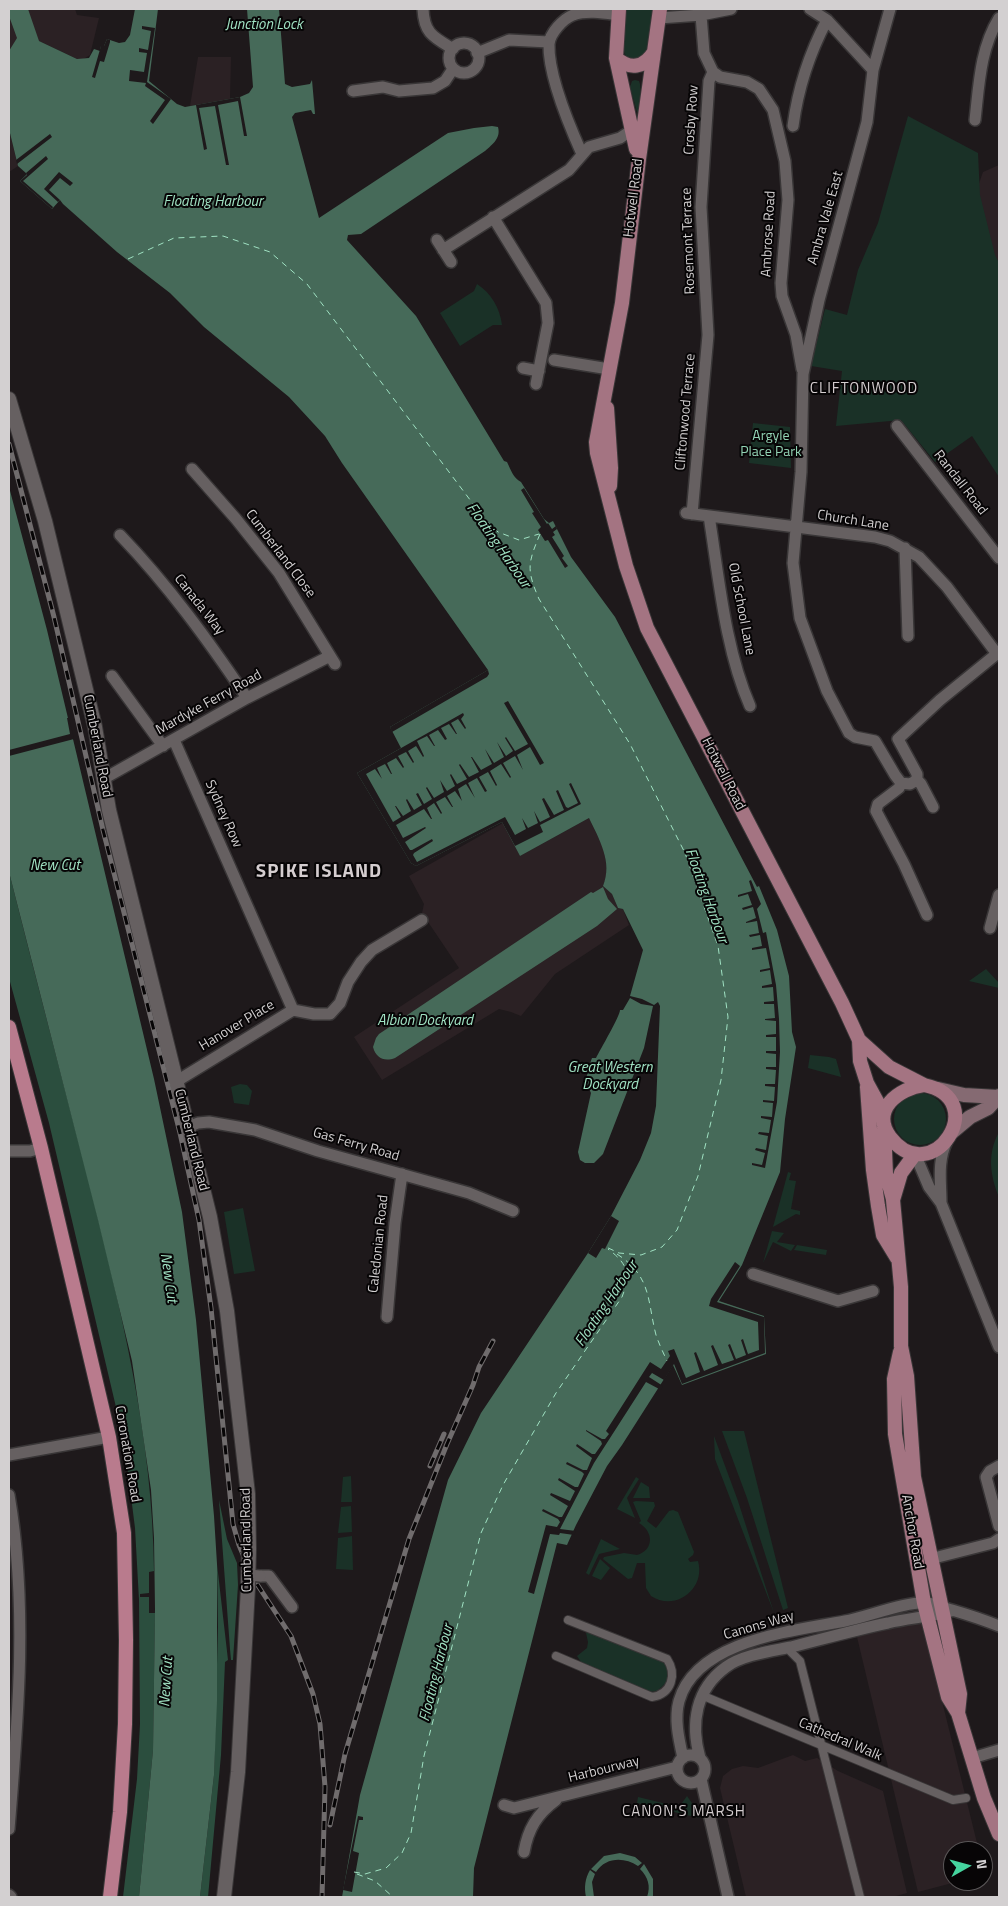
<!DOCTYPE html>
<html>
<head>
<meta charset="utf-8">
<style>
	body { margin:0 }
	#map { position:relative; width:1008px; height:1906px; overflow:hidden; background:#1e191b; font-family:"Titillium Web",sans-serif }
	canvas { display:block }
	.frame { position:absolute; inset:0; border:10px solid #d3d0d1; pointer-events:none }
	.north { position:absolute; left:943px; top:1841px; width:50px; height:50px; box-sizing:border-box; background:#070506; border:1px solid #595657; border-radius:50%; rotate:83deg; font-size:14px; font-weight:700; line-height:20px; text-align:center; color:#d3d0d1 }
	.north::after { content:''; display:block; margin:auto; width:18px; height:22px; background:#45d49e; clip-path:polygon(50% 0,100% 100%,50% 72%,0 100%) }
</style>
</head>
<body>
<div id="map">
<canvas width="1008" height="1906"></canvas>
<div class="frame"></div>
<div class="north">N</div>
</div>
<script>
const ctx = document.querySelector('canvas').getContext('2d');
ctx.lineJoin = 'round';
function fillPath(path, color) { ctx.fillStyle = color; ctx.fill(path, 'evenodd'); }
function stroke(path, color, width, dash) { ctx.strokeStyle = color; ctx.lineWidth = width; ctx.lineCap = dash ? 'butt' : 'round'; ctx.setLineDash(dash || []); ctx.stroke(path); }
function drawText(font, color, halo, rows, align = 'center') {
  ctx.font = font + ' "Titillium Web",sans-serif'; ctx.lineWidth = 4; ctx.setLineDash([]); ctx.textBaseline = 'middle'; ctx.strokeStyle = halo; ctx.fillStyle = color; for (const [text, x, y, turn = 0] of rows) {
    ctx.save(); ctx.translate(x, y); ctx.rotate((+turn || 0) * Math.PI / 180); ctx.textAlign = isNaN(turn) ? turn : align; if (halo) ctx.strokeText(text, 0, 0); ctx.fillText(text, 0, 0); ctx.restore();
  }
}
const built = new Path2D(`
	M9 9H75L77 15 99 18 90 55 82 60 77 59 39 41 9 63Z
	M198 57H231L230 99 190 106Z
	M9 129 18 166 9 172Z
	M999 165V382L971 206 983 172Z
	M589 818 605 851 607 876 603 886 612 894 618 908 623 909 629 925 555 974 521 1016 511 1012 499 1009 382 1080 354 1037 459 968 422 913 424 904 409 876 503 823 520 856Z
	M922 1620 979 1851H953V1881H960L918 1892 857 1637Z
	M793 1755 805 1761 817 1758 838 1771 883 1791 907 1893 892 1897H746L720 1788 723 1776 732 1769 743 1766 758 1768Z`);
const green = new Path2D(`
	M626 9H653L648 50C643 60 637 60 627 59L622 47Z
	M635 80 639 81 640 84 642 111 637 112 630 87 632 81Z
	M908 116 978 153 980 195 995 255 999 263V477L972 436 935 462 901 420 836 426 842 371 811 366 825 309 847 315 858 270 878 223Z
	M477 284C491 293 500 308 502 325H493L460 346 440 313 474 291Z
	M753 423 790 427 791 468 749 463Z
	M986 969 999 983V988L969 981Z
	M810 1055 829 1057 836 1059 841 1077 808 1068Z
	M240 1084 247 1085 252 1091 249 1105 234 1103 231 1087Z
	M894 1119a26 26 0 1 1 52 0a26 26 0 1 1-52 0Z
	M999 1132V1197C990 1175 987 1154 999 1132Z
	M788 1172 791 1173 789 1180 796 1181 791 1209 800 1211V1215L796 1214 773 1227Z
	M243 1208 255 1271 234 1274 224 1212Z
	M772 1231 784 1233 777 1242 795 1245 791 1251 773 1242 763 1263Z
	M797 1245 827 1250 826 1255 794 1250Z
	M722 1431H744L788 1608 783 1610 747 1498Z
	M714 1436 738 1501 774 1613 715 1459Z
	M351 1476 352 1502H341L343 1477Z
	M636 1477 639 1479 627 1498 635 1518 617 1509Z
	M641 1482 649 1487 650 1498H633Z
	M636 1501 654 1502 655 1506 647 1521 656 1528 669 1511 673 1510 678 1512 694 1552 693 1555 688 1559 690 1562 698 1561C706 1589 675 1612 651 1596L646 1588 645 1563H637L632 1578 628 1579 603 1559 604 1557 624 1553 637 1555C654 1550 654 1532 639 1523L641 1521 633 1502Z
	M351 1506 352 1532 338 1533 341 1507Z
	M352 1536 353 1570 336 1569 338 1538Z
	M601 1539 620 1549 599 1554 589 1575 586 1573Z
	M600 1559 610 1568 601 1580 592 1576Z
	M591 1632 665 1662 668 1668V1681L657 1691 650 1692 581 1662 577 1656 587 1648 588 1642 586 1633Z
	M687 1796 694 1806 699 1818 637 1803 638 1797 679 1807Z`);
const forest = new Path2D(`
	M9 872C35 975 62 1079 89 1182 121 1310 153 1439 154 1571L149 1572V1593L140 1594V1597H149V1613H155L153 1750 139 1897H123L137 1779 140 1724 139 1600 135 1528 124 1441 49 1123 9 978Z
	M219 1500 227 1539 237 1563 238 1585 233 1660H231L230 1649Z
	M217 1564 228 1660 225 1662 221 1755 208 1897H200L214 1775 218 1627Z`);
const water = new Path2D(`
	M9 9H28L39 41 77 59 89 58 94 49 100 51 101 46H104L107 39 119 43 125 42 130 35 135 9H158L149 81 177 104 185 107 240 97 249 93 253 87 247 9H279L285 84 292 87 310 84 312 80 315 114H313L311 110 295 113 292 117 319 218 448 133 474 128 492 126 498 127C501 138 493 144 485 151L361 234 348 235 347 240 416 316 504 461 507 462C511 470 513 478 521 482L544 519 549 523 553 521 571 557 615 617 757 887 759 886 777 930 789 976 792 1032 796 1047 785 1119 780 1172 742 1265 719 1301 764 1316 766 1354 682 1385 673 1365 622 1445 607 1466 576 1525 567 1545 557 1543 474 1868 473 1897H342L360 1795 448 1480 481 1413 588 1253 611 1216 640 1160 651 1133 656 1106 660 1006 658 1002 654 1005 642 999 630 996 643 950 623 909 618 908 612 894 603 886C613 862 599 839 589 818L520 856 502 822 416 866 411 863 357 773 401 748 390 727 488 670 342 463 325 436 289 397 204 327 170 293 117 252 63 204 60 200 52 209 20 181 27 174 18 166 9 129V51L17 38 9 16Z
	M9 487 47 630 154 1079 182 1212 196 1320 214 1516 217 1564V1701L214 1775 200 1897H139L153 1750 155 1609 154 1538 151 1490 132 1361 98 1220 9 872Z
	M603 887 608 899 617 909 597 926 395 1058C384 1062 376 1058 373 1047L376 1038 379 1034 591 892 593 893Z
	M630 998 641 1004 653 1006 644 1048 603 1154 594 1163H585L580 1160 578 1152 591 1093 585 1080 589 1070 588 1069 592 1058H596C600 1050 620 1016 620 1010H623Z
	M620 1853 635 1857 642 1863 638 1866C624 1857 606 1857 596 1872L591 1869 604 1856Z
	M644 1864 653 1879V1897H647C651 1886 648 1877 640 1869Z
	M590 1870 595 1874 592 1882 594 1897H586C584 1887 585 1879 590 1870Z`);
const pier = new Path2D(`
	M142 26 155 28 147 82 171 99 153 124 150 121 165 100 145 86 146 83 129 81 130 70 144 72 147 53 139 52V48L148 50 151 31 142 29Z
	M107 39 110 40V42L104 62 100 61 95 78 92 77 101 46H104Z
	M240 97 247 136H244L238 101 218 105 229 165H226L215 106 199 108 207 149 204 150 196 105Z
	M50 134 52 137 17 164 16 160Z
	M46 156 48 159 23 181 53 207 52 209 20 181 27 175 26 173Z
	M59 172 73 183 70 186 60 178 49 190 60 200 58 202 44 189Z
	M524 488 547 524 548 523 552 529 556 526 557 529 553 532 555 535 552 537 564 556 562 558 568 566 565 568 548 540 545 541 538 530 541 527 532 513 534 512 521 490Z
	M488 670 489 674 487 677 392 732 390 727Z
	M508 701 544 763 540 765 530 747 517 755 523 770 515 756 503 763 511 777 510 778 501 764 490 771 497 785 496 786 488 772 479 777 487 791 485 792 477 778 468 783 475 798 466 784 458 789 462 801 455 791 447 796 453 807H452L445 797 436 802 442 813 441 814 434 803 427 808 432 819H431L424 809 396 825 403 838 425 827 426 828 405 842 410 850H412L432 839 433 841 414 853 413 855 417 862 505 817 515 835 526 829 522 818 528 828 538 823 534 811 540 822 550 817 542 799 544 798 554 815 564 810 556 791 558 790 566 807 568 808 578 803 569 784 571 783 581 804 540 825 543 832 515 846 502 822 416 866 411 863 357 773 463 713 464 715 461 719 466 728 465 729 458 719 451 723 457 734H456L449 724 441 728 447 739 445 740 438 730 429 735 435 746H434L427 736 417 741 424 756 423 757 416 746 408 751 414 762 413 763 406 752 398 756 404 767 403 768 396 758 387 763 392 774H391L385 764 377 768 382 779 375 769 366 774 393 822 401 817 395 806H396L403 816 411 811 406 800 407 799 414 810 422 805 416 794 418 793 424 804 432 799 426 788 427 787 434 798 444 792 440 780 447 791 455 786 450 775 451 774 457 784 467 779 459 765 460 764 469 777 479 772 471 757H472L481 770 492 764 485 749 494 763 504 757 497 742 506 756 513 751 505 738 506 737 515 751 528 744 504 703Z
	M67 718H69L74 739 9 756V750L70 734Z
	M751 880 761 904 757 909 763 933 766 932 776 985 779 1019 780 1052 777 1102 765 1168 752 1165V1163L762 1165 765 1153 755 1150 756 1148 766 1150 768 1136 758 1134 759 1132 769 1133 771 1120 761 1118V1116L772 1117 773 1103 763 1102V1100L774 1101 775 1087 765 1086V1084H775L776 1070 766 1069V1067H776V1054L766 1053V1051H776V1037H766V1035L776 1034V1021L765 1020V1019L775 1018 774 1004H764V1002L774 1001 773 987 762 988V986L772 984 770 970 760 972V970L770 968 766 948 752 950V948L762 946 760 935 750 937 749 935 759 933 757 921 746 923V922L756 918 753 907 743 910 742 908 752 905 748 894 738 897V895L752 891 749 881Z
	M611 1216 619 1221 605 1249 602 1248 596 1258 588 1253Z
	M735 1262 740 1266 717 1302 764 1317 765 1353 682 1384 674 1364 664 1380 652 1373 649 1377 663 1386 661 1390 646 1382 594 1463 560 1529 576 1531 574 1535 560 1533 559 1535 550 1534 534 1594 528 1592 546 1525 557 1527 560 1522 558 1519 542 1511 543 1509 559 1517H562L568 1506 550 1495 551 1493 570 1501 575 1491 558 1480 559 1478 575 1487H578L584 1474 582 1472 566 1464 567 1462 583 1470H587L592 1458 576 1446 577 1444 592 1454H595L602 1444 601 1441 586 1431V1430L602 1439H605L609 1434 606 1431 650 1362 661 1369 670 1356 668 1351 674 1349 686 1378 700 1372 694 1353 696 1352 704 1371 718 1365 711 1346 713 1345 722 1364 734 1360 728 1345 730 1344 736 1359 746 1355 741 1340 743 1339 748 1354 759 1350 758 1322 709 1306 711 1299Z
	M358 1816 363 1817V1820H359L353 1851 359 1853 352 1892 343 1890Z`);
const ferry = new Path2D(`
	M128 259 174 238 223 236 270 252 307 284 483 517 498 532 519 540 539 534
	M540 534C528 563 526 569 539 599L630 744 685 853 718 946 728 1017 721 1080 698 1176 677 1230 662 1247 641 1255 619 1253 606 1247
	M617 1254C652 1277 647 1300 656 1335 659 1344 663 1352 667 1361
	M354 1872 365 1874 386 1868 402 1853 411 1833 424 1756 481 1533 503 1485 556 1393 622 1297C631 1274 628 1264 608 1249
	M357 1874 375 1881 393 1897`);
const pedestrian = new Path2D(`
	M791 1652 800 1661 860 1897
	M556 1656 652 1697C672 1694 677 1674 667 1659L568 1620
	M706 1697 953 1800 966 1798`);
const minor = new Path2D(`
	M423 9C424 33 433 37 453 49
	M810 9 827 20 873 70
	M890 9 873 70 867 122 819 300 803 374 801 472 793 563 800 618 827 691 849 733 855 737 875 741 895 775 901 783 910 784 917 780 921 784 933 807
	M701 15 704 53 713 72 720 77 747 82 759 89 773 110 785 161 788 200 781 283 782 296 796 335 802 369
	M659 18 701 15 731 9
	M449 58a15 15 0 1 1 30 0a15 15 0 1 1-30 0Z
	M477 53 509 40 549 42
	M353 91 383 87 399 91 433 88 445 81 453 69
	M975 120C979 85 980 49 999 18
	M793 126C798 88 809 54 827 20
	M582 154C569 125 548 75 549 44 550 33 563 19 573 15 587 10 604 13 618 15
	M493 217 546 303 548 323 536 384
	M437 240 451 262
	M443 250 569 170 589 147 620 138 632 130
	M554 360 609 369
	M523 368 539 371
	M897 426 999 558
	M192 469 236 519 279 573 335 664
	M686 513 875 537 890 541 919 557 947 587 997 654
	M692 514 708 335 701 207 709 81 713 72
	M709 516C719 578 725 649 750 706
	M120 535C168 585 208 640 247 698
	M905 548 908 636
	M112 676 163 746
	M174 740 293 1010
	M105 778 247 698 330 656
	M917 780V774L898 739 940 700 999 652
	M901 783 899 788 878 804 876 811 904 864 927 915
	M990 928 999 895
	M177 1081 293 1010 314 1014H330L340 1003 348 982 361 962 372 950 422 920
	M188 1127 198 1123 209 1122 255 1130 318 1151 469 1193 513 1211
	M9 1151H30L41 1148
	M915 1154 929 1187 941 1203 999 1347
	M941 1203C941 1182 937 1161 947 1141
	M753 1274 838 1301 873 1291
	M387 1317 395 1223 402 1174
	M9 1455 109 1437
	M999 1466 990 1471 986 1477 999 1526
	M9 1495C28 1605 18 1719 9 1829
	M930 1559 993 1543 999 1539
	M260 1576H269L292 1607
	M677 1769a14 14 0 1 1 28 0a14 14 0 1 1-28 0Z
	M683 1758C679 1740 674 1719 679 1701 696 1640 794 1631 845 1621 867 1617 907 1601 927 1603 936 1604 944 1608 952 1610 969 1615 984 1620 999 1626
	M700 1758C690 1723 696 1689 726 1667 742 1655 772 1651 791 1647 823 1639 855 1630 888 1623 909 1618 930 1617 951 1611
	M972 1758 999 1750
	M701 1779 728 1897
	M504 1805 514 1808 677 1767
	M524 1852C528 1829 537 1814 556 1800
	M9 1895 11 1897`);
const tertiary = new Path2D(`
	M9 399 45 521 95 727 109 810 210 1217 227 1311 248 1494 249 1549
	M224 1897 238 1772 248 1587`);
const secondary = new Path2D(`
	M938 1089 964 1095 998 1097
	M952 1132 970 1117 988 1108 999 1096`);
const primary = new Path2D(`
	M619 9 616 58 636 149
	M660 9 639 159 622 303 596 442 597 453 626 566 647 628 842 1003 859 1040 860 1061 867 1083 879 1105 883 1120
	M616 58C630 70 644 68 654 52
	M607 408 611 468 610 486
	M859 1040 889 1067 924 1085
	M924 1085C993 1099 932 1192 890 1137 870 1110 899 1088 924 1085Z
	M867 1087 873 1170 878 1206 883 1235 897 1258
	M884 1127 886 1174 893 1199
	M915 1154 901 1173 893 1200 901 1287V1346L907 1376 914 1477 960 1694 958 1713
	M900 1352 894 1379 895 1434 924 1603 948 1697 958 1713 984 1798 999 1834`);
const trunk = new Path2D(`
	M9 1027 41 1148 109 1437 124 1533 126 1640 125 1724 120 1812 110 1897`);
const rail = new Path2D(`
	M9 444 54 617 103 830 180 1133 199 1220 211 1308 233 1524 239 1545 253 1578 291 1636 313 1694 320 1724 325 1787 322 1897
	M430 1466 444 1434
	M330 1825 345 1754 409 1539 447 1444 473 1385 479 1367 493 1341`);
const minorBridge = new Path2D(`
	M248 1575 260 1576`);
const tertiaryBridge = new Path2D(`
	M248 1587 249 1549`);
const streetNames = [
	["Crosby Row",692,120,-86],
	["Hotwell Road",634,198,-83],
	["Ambra Vale East",826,218,-74],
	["Ambrose Road",769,234,-87],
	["Rosemont Terrace",689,241,-92],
	["Cliftonwood Terrace",686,412,-85],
	["Randall Road",960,483,52],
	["Church Lane",853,521,9],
	["Cumberland Close",280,554,53],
	["Canada Way",199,605,52],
	["Old School Lane",741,609,79],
	["Mardyke Ferry Road",209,703,-29],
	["Cumberland Road",97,746,79],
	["Hotwell Road",723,774,63],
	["Sydney Row",223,814,66],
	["Hanover Place",237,1026,-31],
	["Cumberland Road",191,1140,76],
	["Gas Ferry Road",356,1145,16],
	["Caledonian Road",379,1244,-84],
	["Coronation Road",127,1454,80],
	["Anchor Road",912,1532,80],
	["Cumberland Road",247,1540,-91],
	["Canons Way",759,1626,-16],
	["Cathedral Walk",840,1740,23],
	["Harbourway",604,1770,-14]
];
const parkNames = [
	["Argyle",771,437],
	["Place Park",771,453]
];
const waterNames = [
	["Junction Lock",264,25],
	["Floating Harbour",213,202],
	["Floating Harbour",498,546,55],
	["New Cut",55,866],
	["Floating Harbour",706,896,70],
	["Albion Dockyard",425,1021],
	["Great Western",610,1068],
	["Dockyard",610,1085],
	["New Cut",168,1278,82],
	["Floating Harbour",607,1304,-56],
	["Floating Harbour",437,1673,-76],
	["New Cut",167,1682,-86]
];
const neighbourhoodNames = [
	["CLIFTONWOOD",864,389],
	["CANON'S MARSH",684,1812]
];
const districtNames = [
	["SPIKE ISLAND",319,872]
];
fillPath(built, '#2b2124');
fillPath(green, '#1a3127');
fillPath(forest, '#2b4e3e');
fillPath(water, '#466a59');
fillPath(pier, '#1e191b');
stroke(ferry, '#a0e2c3', 1, [6, 5]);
stroke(pedestrian, '#393637', 10);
stroke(minor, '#393637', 14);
stroke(tertiary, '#393637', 16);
stroke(secondary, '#393637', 16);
stroke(primary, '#393637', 16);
stroke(trunk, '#393637', 16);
stroke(pedestrian, '#666061', 8);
stroke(minor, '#666061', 11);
stroke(tertiary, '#666061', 14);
stroke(secondary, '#856a72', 14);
stroke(primary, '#a47482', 14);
stroke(trunk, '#b97b8d', 14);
stroke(rail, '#706c6d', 5);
stroke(rail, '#070506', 3, [9]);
stroke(minorBridge, '#393637', 14, []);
stroke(tertiaryBridge, '#393637', 16, []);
stroke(minorBridge, '#666061', 11);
stroke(tertiaryBridge, '#666061', 14);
drawText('14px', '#d3d0d1', '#070506', streetNames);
drawText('14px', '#92d3b4', '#070506', parkNames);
drawText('italic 15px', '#a0e2c3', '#070506', waterNames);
ctx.letterSpacing = '1px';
drawText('15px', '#d4cdcf', '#070506', neighbourhoodNames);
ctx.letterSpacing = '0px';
ctx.letterSpacing = '1px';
drawText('bold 19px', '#d4cdcf', '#070506', districtNames);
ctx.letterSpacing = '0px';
</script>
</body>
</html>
